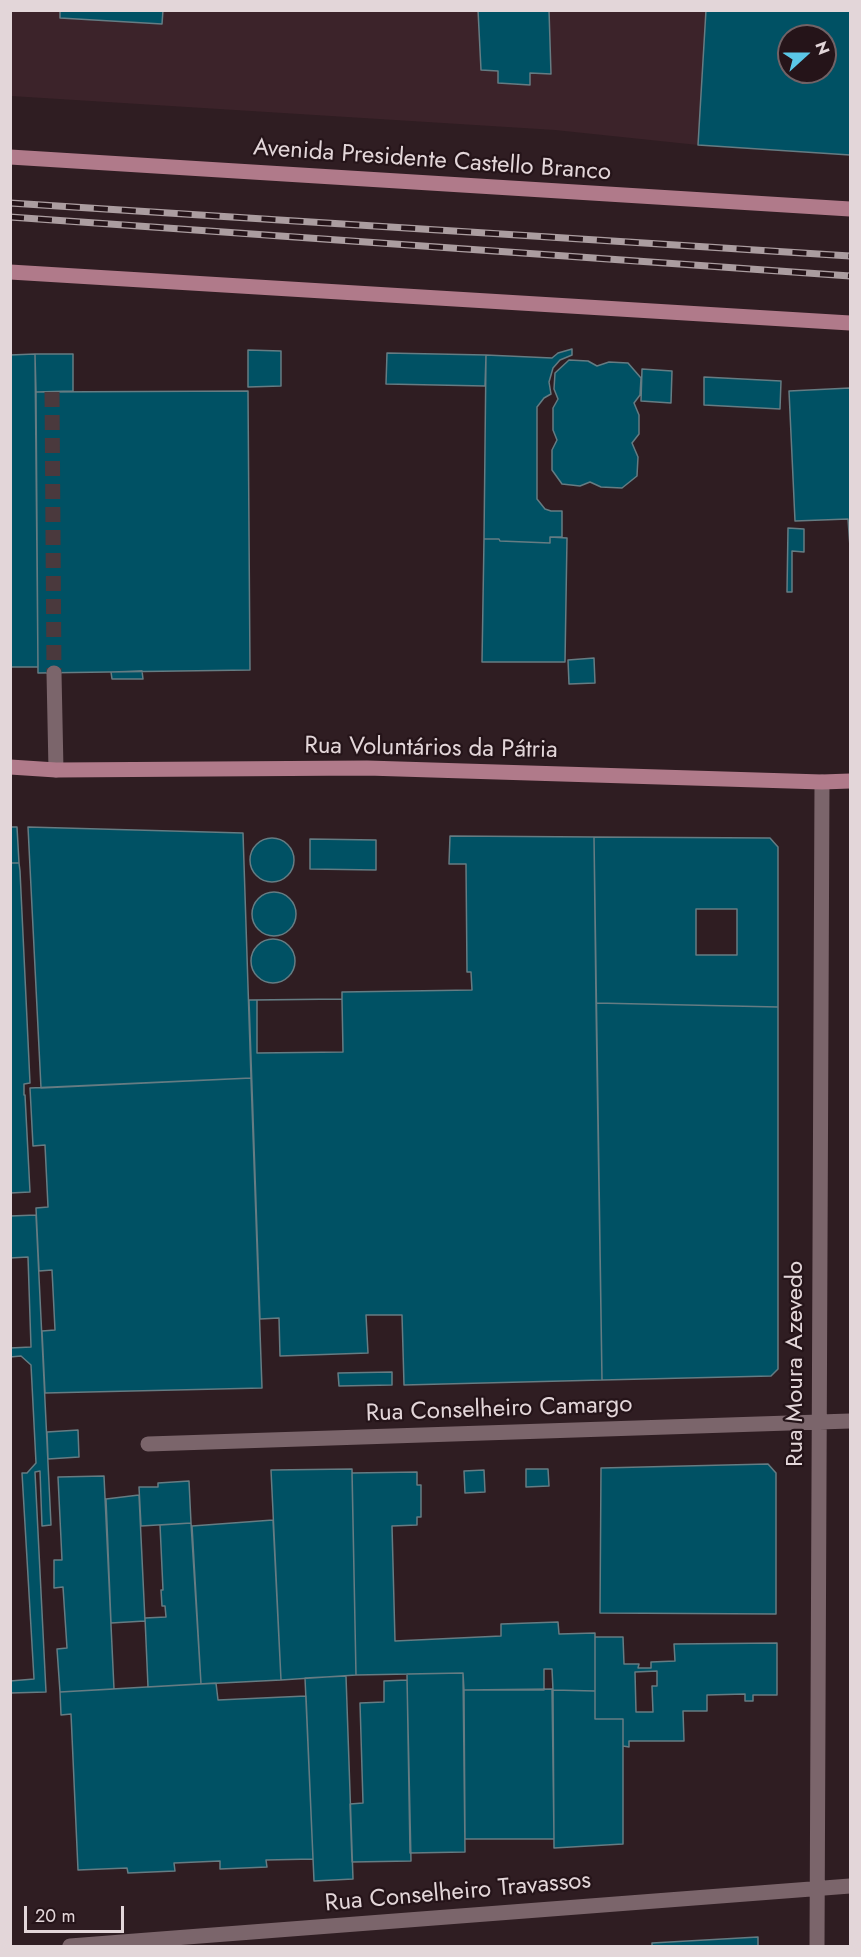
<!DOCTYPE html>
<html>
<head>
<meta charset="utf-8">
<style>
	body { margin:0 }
	#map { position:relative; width:861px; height:1957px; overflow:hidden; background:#2f1d22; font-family:Jost,sans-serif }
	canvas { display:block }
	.frame { position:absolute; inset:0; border:12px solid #e3d6d9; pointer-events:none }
	.north { position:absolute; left:777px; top:24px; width:60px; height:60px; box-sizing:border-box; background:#251419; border:2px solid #716266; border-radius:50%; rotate:69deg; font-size:16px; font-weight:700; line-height:24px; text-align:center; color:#e3d6d9 }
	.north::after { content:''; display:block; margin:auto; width:21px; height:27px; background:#5bc7e7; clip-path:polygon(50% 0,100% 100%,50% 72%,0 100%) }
	.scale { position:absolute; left:24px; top:1906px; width:100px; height:27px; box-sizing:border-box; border:3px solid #e3d6d9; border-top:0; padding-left:8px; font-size:18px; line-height:21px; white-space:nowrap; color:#e3d6d9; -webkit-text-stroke:4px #251419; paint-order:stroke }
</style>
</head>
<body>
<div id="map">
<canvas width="861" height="1957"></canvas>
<div class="frame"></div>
<div class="north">N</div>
<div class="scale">20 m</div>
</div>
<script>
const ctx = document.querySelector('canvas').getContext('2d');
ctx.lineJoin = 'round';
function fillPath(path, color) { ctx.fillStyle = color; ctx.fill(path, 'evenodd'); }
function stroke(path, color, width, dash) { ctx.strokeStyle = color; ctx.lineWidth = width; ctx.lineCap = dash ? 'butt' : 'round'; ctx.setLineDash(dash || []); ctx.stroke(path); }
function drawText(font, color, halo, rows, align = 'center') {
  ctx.font = font + ' Jost,sans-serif'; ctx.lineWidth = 4.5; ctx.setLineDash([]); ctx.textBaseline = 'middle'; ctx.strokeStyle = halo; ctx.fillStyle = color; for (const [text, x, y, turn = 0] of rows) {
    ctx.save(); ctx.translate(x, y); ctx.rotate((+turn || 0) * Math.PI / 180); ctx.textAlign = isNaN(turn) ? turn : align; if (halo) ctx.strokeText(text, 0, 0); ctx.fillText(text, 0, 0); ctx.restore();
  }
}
const built = new Path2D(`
	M10 11H850V155L698 145 555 130 11 96ZM789 36H825V72H789Z`);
const building = new Path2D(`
	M60 10H163L162 24 60 18Z
	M478 10H549L551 74 530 73V85L498 83V71L481 70Z
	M706 10H850V155L698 145ZM789 36H825V72H789Z
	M572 349V355L560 360 553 368 549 382 551 394 544 398 537 407V499L545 509 551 511H562V537H550V543L500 541 499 539H484L486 355 552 358 558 353Z
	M248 350 281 351V386L248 387Z
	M387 353 486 355 485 386 386 384Z
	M35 354 38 667H10V355Z
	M35 354H73V391L36 392Z
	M569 360 588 361 597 366 609 362 628 363 641 378 640 395 634 403 639 415V434L632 443 638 457 637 476 622 488 601 487 590 482 580 486 562 484 552 470V450L557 440 553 430V408L558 399 554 389 555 373Z
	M642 369 672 371 671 403 641 401Z
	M704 377 781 381 780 409 704 405Z
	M850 388V547L848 519 795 521 789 391Z
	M248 391 250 670 38 673 36 392Z
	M788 528 804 529V552L792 551V592H787Z
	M550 537 567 538 565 662H482L484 539H499L500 541 550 543Z
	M594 658 595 683 569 684 568 660Z
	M142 671 143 679H112L111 672Z
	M10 827H17L19 863H10Z
	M28 827 243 833 251 1078 41 1088Z
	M450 836 594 837 602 1380 404 1385 402 1315H366L368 1353 280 1356 279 1318 260 1319 249 1000 342 999V992L472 990 471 972H467L466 864H449Z
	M594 837 770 838 778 847V1007L596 1003ZM696 909H737V955H696Z
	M250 860a22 22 0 1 1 44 0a22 22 0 1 1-44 0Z
	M310 839 376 840V870L310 869Z
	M10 863H19L20 871 30 1083 24 1084V1095H25L30 1192 10 1193Z
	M252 914a22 22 0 1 1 44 0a22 22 0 1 1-44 0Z
	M251 961a22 22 0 1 1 44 0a22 22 0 1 1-44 0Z
	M342 999 343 1052 257 1053V1000Z
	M596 1003 778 1007V1369L771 1376 602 1380Z
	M251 1078 262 1388 45 1393 42 1331 55 1330 52 1270 39 1271 36 1208 48 1207 45 1145 33 1146 30 1088Z
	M36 1215 51 1525 42 1526 40 1471 35 1472 46 1692 10 1693V1216Z
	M28 1257 31 1347 10 1348V1258Z
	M21 1356 31 1365 36 1463 27 1473H22L34 1679 10 1681V1357Z
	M392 1372V1385L339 1386 338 1373Z
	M78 1430 79 1457 48 1459 47 1432Z
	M768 1464 776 1473V1614L600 1613 601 1468Z
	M352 1469 356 1675 281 1680 271 1470Z
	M526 1469H548L549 1486 526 1487Z
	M484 1470 485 1492 465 1493 464 1471Z
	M417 1472V1485H421V1517H417V1525L392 1526 395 1641 501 1636V1624L558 1622 559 1634 595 1633V1691L553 1690 552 1669H544V1690H464L463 1673 356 1675 352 1473Z
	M104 1476 114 1689 60 1692 57 1649 67 1648 63 1587 54 1588V1560H62L58 1477Z
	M189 1481 191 1523 141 1526 139 1487H158V1483Z
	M139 1495 145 1621 111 1623 106 1499Z
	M273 1520 281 1680 201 1684 192 1526Z
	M191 1523 201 1684 148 1687 145 1618 166 1617 165 1606H162L161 1590H163L160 1525Z
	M595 1637H623L624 1664H639L638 1668H651V1662L675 1661 674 1644 777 1643V1695H753V1701H745V1694L707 1695V1711H683L684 1741H629V1747L623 1746V1719H595ZM657 1671V1686H652L653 1712H636L635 1672Z
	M463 1673 465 1852 410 1853 407 1674Z
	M346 1676 353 1879 314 1881 305 1678Z
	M407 1680 411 1861 352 1862 350 1804 363 1803 360 1703 384 1702V1681Z
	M216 1683 218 1700 306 1696 313 1859 266 1860 267 1867 220 1869V1861L174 1863 175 1871 128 1873 127 1868 78 1870 71 1714 61 1715 60 1692Z
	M464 1690 552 1689 554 1839H465Z
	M553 1690 595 1691V1719H623V1844L554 1848Z
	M758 1937V1946H652V1943Z`);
const minorTunnel = new Path2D(`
	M52 392 54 673`);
const minor = new Path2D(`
	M54 673 56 770
	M148 1444 850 1421
	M70 1946 850 1886
	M817 1946 822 782`);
const major = new Path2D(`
	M10 157 850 209
	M10 272 850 323
	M10 767 56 770 367 768 822 782 850 781`);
const rail = new Path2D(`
	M10 203 850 256
	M10 217 850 276`);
const streetNames = [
	["Avenida Presidente Castello Branco",432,161,4],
	["Rua Voluntários da Pátria",431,749,1],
	["Rua Moura Azevedo",796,1364,-90],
	["Rua Conselheiro Camargo",499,1410,-2],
	["Rua Conselheiro Travassos",458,1893,-5]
];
fillPath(built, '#3c232a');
fillPath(building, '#005164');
stroke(building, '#657c83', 1.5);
stroke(minorTunnel, '#4a393d', 15, [15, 8]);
stroke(minor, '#7b656b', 15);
stroke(major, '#b07a8a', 15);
stroke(rail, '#ab9da0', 7);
stroke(rail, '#251419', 4.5, [14]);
drawText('24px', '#e3d6d9', '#251419', streetNames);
</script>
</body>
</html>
